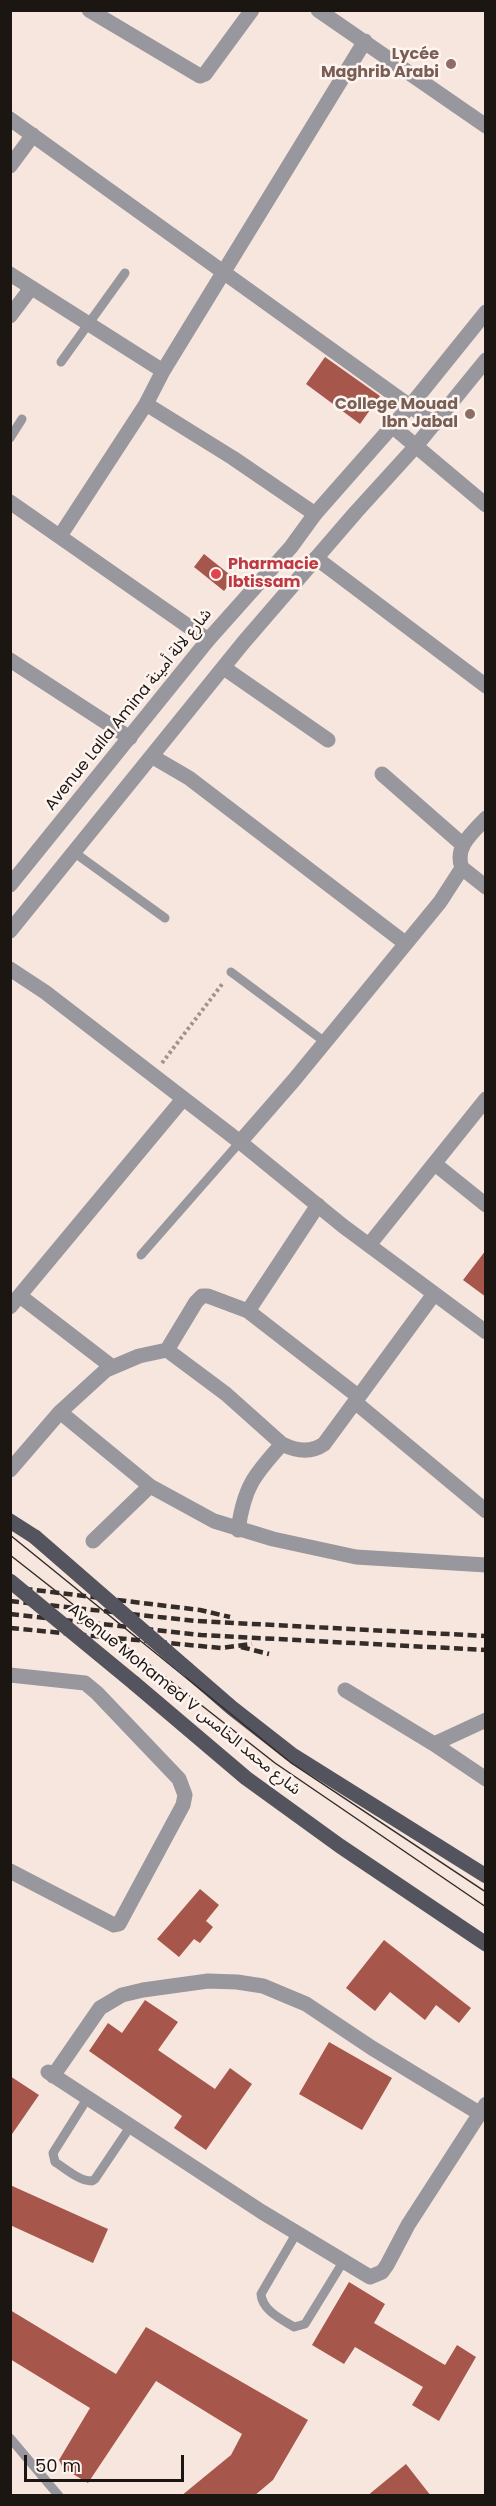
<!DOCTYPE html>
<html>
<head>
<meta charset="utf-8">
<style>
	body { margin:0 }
	#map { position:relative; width:496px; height:2506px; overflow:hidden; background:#f7e6de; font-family:Poppins,sans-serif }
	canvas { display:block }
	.frame { position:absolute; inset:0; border:12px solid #1c1613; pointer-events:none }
	.scale { position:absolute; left:24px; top:2455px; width:160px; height:27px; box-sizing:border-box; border:3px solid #1c1613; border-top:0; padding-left:8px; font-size:18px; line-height:21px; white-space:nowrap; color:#1c1613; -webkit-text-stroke:4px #fff5f0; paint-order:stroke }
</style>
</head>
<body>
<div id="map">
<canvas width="496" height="2506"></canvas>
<div class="frame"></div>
<div class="scale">50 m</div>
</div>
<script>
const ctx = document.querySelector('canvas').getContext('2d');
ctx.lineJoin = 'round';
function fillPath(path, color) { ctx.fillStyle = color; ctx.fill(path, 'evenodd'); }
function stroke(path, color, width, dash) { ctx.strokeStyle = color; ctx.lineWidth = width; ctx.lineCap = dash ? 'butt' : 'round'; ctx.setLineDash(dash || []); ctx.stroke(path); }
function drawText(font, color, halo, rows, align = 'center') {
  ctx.font = font + ' Poppins,"Noto Sans Arabic",sans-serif'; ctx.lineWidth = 5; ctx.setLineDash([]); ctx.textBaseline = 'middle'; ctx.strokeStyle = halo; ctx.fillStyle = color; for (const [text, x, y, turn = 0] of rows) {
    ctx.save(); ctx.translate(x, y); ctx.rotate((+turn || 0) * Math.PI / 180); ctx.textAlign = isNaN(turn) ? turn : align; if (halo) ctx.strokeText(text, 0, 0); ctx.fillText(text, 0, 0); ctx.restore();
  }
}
const building = new Path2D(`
	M325 357 380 396 360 424 306 384Z
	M204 554 234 578 224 591 194 567Z
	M486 1250V1297L463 1280Z
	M200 1889 219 1905 206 1921 213 1927 200 1943 194 1939 179 1957 157 1939Z
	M384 1940 471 2008 459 2023 436 2005 425 2020 390 1992 375 2011 346 1988Z
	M145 2000 178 2022 158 2050 215 2089 230 2068 252 2084 206 2150 174 2128 182 2116 89 2051 108 2023 122 2033Z
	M329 2042 392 2078 362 2130 299 2094Z
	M10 2076 39 2095 10 2137Z
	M10 2185 108 2229 93 2263 10 2225Z
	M349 2282 385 2304 374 2323 445 2365 457 2345 476 2357 439 2421 412 2405 423 2387 355 2347 344 2364 312 2345Z
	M10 2310 116 2374 146 2327 308 2420 273 2480 254 2496H181L231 2455 242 2434 156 2381 88 2483 63 2468 59 2460 90 2408 10 2359Z
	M406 2464 431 2496H367Z`);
const path = new Path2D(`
	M162 1063 223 983`);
const service = new Path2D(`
	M61 362 125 273
	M10 438 22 419
	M75 853 165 918
	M231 972 325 1042
	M141 1255 240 1142
	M87 2099 53 2153 55 2162C66 2169 79 2181 92 2181L95 2179 130 2127
	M296 2234 261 2294C262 2310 281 2319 294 2327L305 2324 343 2262
	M10 2438 59 2496`);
const minor = new Path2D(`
	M89 10 200 76 205 74 252 10
	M318 10 486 126
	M10 119 435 424
	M10 166 33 135
	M10 274 163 371
	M10 316 31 288
	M146 404 233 458 315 514
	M10 502 208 640
	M60 536 146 404 163 371 365 41
	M316 558 486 686
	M10 660 130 738
	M224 668 328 740
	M153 757 189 778 405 943
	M382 774 463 845
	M462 868 486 887
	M10 969 45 992 240 1142 343 1226 486 1332
	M240 1142 294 1080 440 902 462 868C454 847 472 833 486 818
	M435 1164 486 1205
	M369 1245 486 1099
	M20 1296 111 1366
	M10 1307 183 1099
	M248 1311 318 1205
	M167 1350 196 1302 202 1296H208L248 1311 359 1397
	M355 1402 486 1511
	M60 1412 150 1486 214 1521 273 1539 356 1557 486 1565
	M10 1470 60 1412 106 1370 139 1356 167 1350 226 1394 282 1444
	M238 1530C244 1487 254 1475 282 1444 296 1451 311 1453 324 1444L434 1294
	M93 1541 150 1486
	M10 1675 85 1683 97 1693 179 1779 185 1795 183 1805 119 1924 114 1925 10 1871
	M345 1690 434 1744 486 1779
	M434 1744 486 1720
	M48 2072 262 2212 370 2277 382 2272 387 2265 408 2225 486 2104
	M53 2076 100 2008 122 1995 143 1990 208 1981 237 1982 263 1986 306 2004 372 2048 479 2113`);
const tertiary = new Path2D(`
	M392 426 486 505
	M10 885 208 640 291 547 315 514 411 405 486 312
	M10 931 243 643 356 512 416 446 486 360`);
const primary = new Path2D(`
	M10 1521 35 1537
	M187 1669 232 1708 291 1754 486 1876
	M134 1683 246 1778 340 1846 486 1944`);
const tram = new Path2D(`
	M10 1535 290 1762 486 1892
	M10 1555 275 1763 486 1907`);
const rail = new Path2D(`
	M10 1587 200 1610 230 1617
	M10 1601 196 1621 486 1636
	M10 1614 201 1635 486 1650
	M10 1628 221 1648 252 1644
	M241 1647 269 1654`);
const primaryBridge = new Path2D(`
	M35 1537 187 1669
	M10 1581 134 1683`);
const markers = [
	[451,64,6,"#8d6e63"],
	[470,414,6,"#8d6e63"],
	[216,574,6,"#e0444e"]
];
const educationNames = [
	["Lycée",439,55],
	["Maghrib Arabi",439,73],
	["College Mouad",458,405],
	["Ibn Jabal",458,423]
];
const healthNames = [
	["Pharmacie",228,565],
	["Ibtissam",228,583]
];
const streetNames = [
	["Avenue Lalla Amina شارع لالة أمينة",129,710,-51],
	["Avenue Mohamed V شارع محمد الخامس",184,1700,39]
];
fillPath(building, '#a7564b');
stroke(path, '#9f938d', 4, [3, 3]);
stroke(service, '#97979d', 9);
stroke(minor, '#97979d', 15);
stroke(tertiary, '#97979d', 15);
stroke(primary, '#54545f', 15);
stroke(tram, '#332c29', 1.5);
stroke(rail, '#332c29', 4.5, [9, 4.5]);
stroke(primaryBridge, '#54545f', 15);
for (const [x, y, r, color] of markers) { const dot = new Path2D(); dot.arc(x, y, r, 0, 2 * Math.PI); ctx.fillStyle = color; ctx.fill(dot); stroke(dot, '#fff5f0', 2); }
drawText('bold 16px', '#785e54', '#fff5f0', educationNames, 'right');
drawText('bold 16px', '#be3a42', '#fff5f0', healthNames, 'left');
drawText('16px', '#1c1613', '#fff5f0', streetNames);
</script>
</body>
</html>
